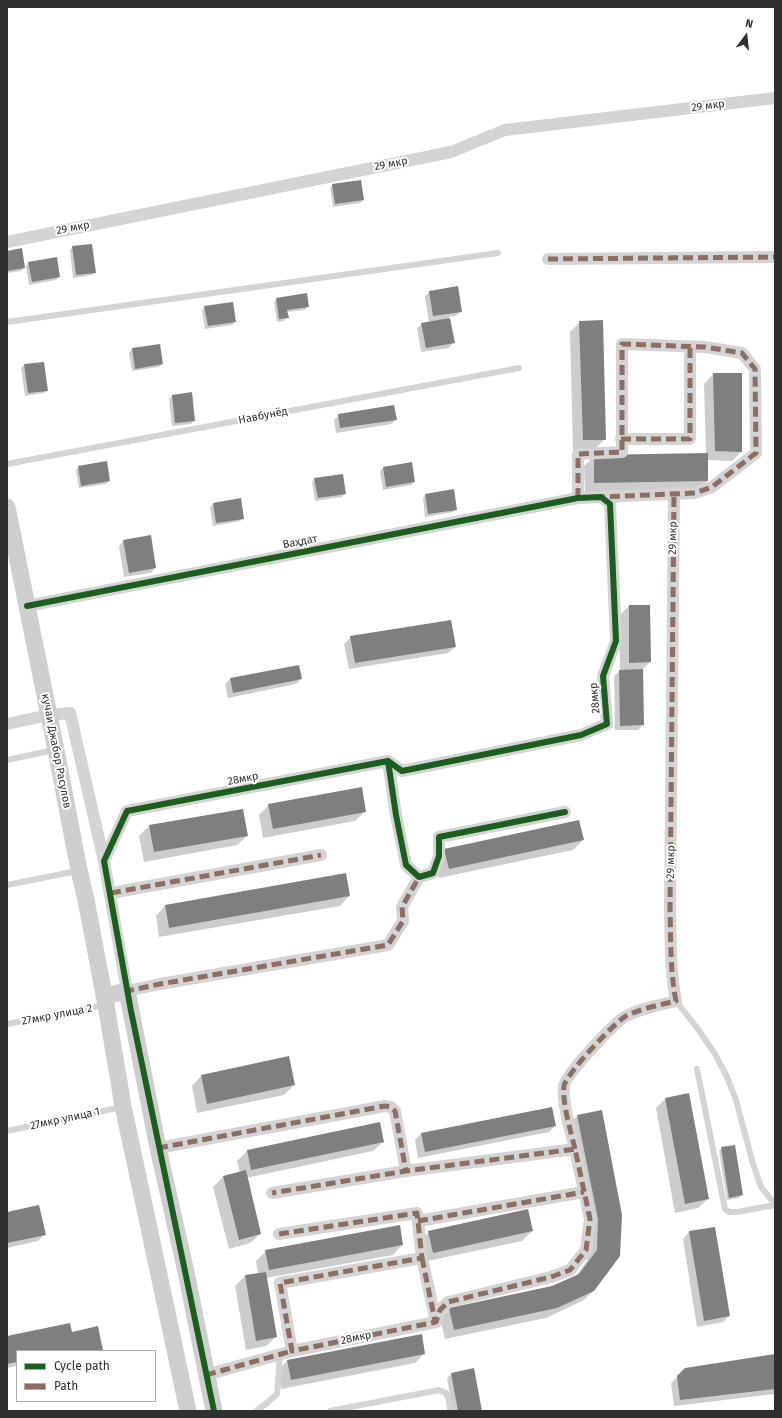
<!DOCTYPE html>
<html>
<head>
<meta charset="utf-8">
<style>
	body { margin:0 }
	#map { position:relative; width:782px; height:1418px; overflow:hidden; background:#fff; font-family:"Fira Sans",sans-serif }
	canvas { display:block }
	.frame { position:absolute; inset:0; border:8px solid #303030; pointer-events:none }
	.legend { position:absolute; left:16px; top:1350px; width:140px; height:52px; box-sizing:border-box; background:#fff; border:1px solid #acacac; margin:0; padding:5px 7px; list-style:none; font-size:12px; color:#303030 }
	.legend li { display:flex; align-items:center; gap:8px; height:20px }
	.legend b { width:20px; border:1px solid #acacac }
	.north { position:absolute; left:726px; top:16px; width:40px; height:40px; -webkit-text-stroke:3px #fff; paint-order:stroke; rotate:15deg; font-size:11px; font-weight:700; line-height:16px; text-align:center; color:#303030 }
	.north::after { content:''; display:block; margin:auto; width:14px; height:18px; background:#303030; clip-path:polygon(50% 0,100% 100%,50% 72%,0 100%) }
</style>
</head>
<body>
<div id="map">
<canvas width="782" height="1418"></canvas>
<div class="frame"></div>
<ul class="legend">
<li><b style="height:5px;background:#1b5e20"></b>Cycle path</li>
<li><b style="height:5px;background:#8d6e63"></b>Path</li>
</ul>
<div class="north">N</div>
</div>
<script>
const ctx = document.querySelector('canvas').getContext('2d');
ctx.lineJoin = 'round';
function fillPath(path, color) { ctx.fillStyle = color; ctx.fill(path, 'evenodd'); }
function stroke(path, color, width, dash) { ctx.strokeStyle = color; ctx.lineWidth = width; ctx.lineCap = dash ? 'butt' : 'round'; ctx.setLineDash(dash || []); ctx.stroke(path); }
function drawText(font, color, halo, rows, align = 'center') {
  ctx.font = font + ' "Fira Sans",sans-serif'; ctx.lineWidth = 4; ctx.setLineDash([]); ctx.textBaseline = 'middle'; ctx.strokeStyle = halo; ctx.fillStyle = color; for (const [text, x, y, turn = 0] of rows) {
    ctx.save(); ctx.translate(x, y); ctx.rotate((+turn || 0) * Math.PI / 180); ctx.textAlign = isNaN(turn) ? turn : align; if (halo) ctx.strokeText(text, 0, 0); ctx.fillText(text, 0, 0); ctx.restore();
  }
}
const shadow = new Path2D(`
	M333 185 363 200 360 203 333 207 330 188Z
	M73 247 95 272 92 275 73 278 70 250Z
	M7 252 24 268 21 271 7 273Z
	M29 263 59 277 56 280 29 285 26 266Z
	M429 292 461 311 456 316 449 317 453 343 449 348 421 352 417 328 422 324 429 322 425 297Z
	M277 299 308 306 305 310 287 312V317L284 321 277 322 274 302Z
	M205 307 235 322 232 325 205 329 202 310Z
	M580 322 605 439 595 449 573 450 570 332Z
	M159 345 162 364 159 367 132 371 129 353 132 349Z
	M24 365 47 390 44 393 25 396 21 368Z
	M713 374 742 451 732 461 707 460V481L697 490 585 493 584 466 594 456 706 454 704 384Z
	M191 393 194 420 191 424 172 426 169 399 172 396Z
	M339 415 396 419 391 424 336 433 334 420Z
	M79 467 109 481 106 484 79 488 76 470Z
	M383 468 414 482 411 485 383 490 380 471Z
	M315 479 345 493 342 497 315 501 312 482Z
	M426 495 456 509 453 512 425 517 423 498Z
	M240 500 243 518 240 521 213 526 210 507 213 504Z
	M123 541 155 568 151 573 124 577 119 546Z
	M629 606 650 662 642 670 643 725 638 730H615L614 676 620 671 619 616Z
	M351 637 455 647 448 653 349 669 344 644Z
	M298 666 301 679 296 684 228 698 225 684 230 679Z
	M269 805 365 811 355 821 263 838 259 815Z
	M242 810 247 836 237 845 144 862 139 836 149 826Z
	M583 840 573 850 439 878 435 860 445 850Z
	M349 896 340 906 159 937 156 916 165 906Z
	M201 1076 294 1085 284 1095 197 1113 192 1086Z
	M665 1099 708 1199 698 1208 675 1213 656 1108Z
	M578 1115 621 1215 594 1290 584 1300 546 1318 445 1339 440 1318 450 1309 553 1287 575 1277 587 1261 589 1230 568 1125Z
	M379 1124 383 1142 373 1151 246 1178 260 1234 250 1243 229 1249 213 1187 223 1177 240 1173 237 1161 247 1151Z
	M555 1126 549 1132 418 1158 415 1140 421 1134Z
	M722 1148 742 1195 739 1198 727 1200 719 1151Z
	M7 1213 44 1235 38 1241 7 1248Z
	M714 1228 729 1316 723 1322 697 1327 683 1239 689 1232Z
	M532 1231 522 1241 423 1262 419 1241 429 1232Z
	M402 1245 393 1255 266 1278 276 1337 266 1346 246 1350 235 1286 245 1276 258 1274 256 1261 266 1251Z
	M71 1333 102 1351H17V1366L7 1368V1337Z
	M421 1336 424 1354 415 1363 281 1389 277 1371 287 1361Z
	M775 1356V1394L674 1406 671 1383 686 1369Z
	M452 1374 481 1411H453L447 1378Z`);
const building = new Path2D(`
	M361 180 364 200 335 204 332 184Z
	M92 244 96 273 76 275 72 246Z
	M22 248 25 268 7 271V251Z
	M57 257 60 277 32 282 28 262Z
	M458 286 462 312 433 316 429 291Z
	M307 293 309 307 287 310 289 318 279 319 276 298Z
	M233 302 236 322 208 326 204 306Z
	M450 318 455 343 426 348 421 323Z
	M603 320 606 440H583L579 321Z
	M160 344 163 364 135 369 132 348Z
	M44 362 48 391 28 393 24 364Z
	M713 373H742V452L715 451Z
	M192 392 195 421 175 423 172 395Z
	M394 405 397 420 340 428 338 414Z
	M708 453V481L594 483V455Z
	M107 461 110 481 81 486 78 466Z
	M412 462 415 482 386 487 383 467Z
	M343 474 346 494 318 498 314 478Z
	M454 489 457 510 428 514 425 494Z
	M241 498 244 519 216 523 213 503Z
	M151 535 156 568 129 573 123 540Z
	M629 605H650L651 662 629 663Z
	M451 620 456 647 355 663 350 636Z
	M299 665 302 679 233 693 230 678Z
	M643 669 644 725 620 726 619 670Z
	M362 787 366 812 273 829 268 804Z
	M243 809 248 836 154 852 149 825Z
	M579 820 584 840 449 869 444 849Z
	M346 873 350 896 169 928 165 905Z
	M289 1056 295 1085 207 1104 201 1075Z
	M689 1093 709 1199 685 1204 665 1098Z
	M552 1107 556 1126 425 1152 421 1133Z
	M602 1110 622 1215 620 1256 594 1291 557 1308 454 1330 449 1308 552 1286 579 1274 597 1250 598 1219 577 1115Z
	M380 1122 384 1142 251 1170 247 1150Z
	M735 1145 743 1195 729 1198 721 1147Z
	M246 1170 261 1234 239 1240 223 1176Z
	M39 1205 46 1235 7 1243V1212Z
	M528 1209 533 1231 433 1253 428 1231Z
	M400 1225 403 1245 269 1270 265 1250Z
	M715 1227 730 1316 704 1321 689 1231Z
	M266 1272 277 1337 256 1341 245 1275Z
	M70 1323 72 1332 98 1326 103 1351H76L75 1350 17 1351V1362L7 1364V1336Z
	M422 1334 425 1354 291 1380 287 1360Z
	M775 1354V1389L680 1400 677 1376 685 1368Z
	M474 1368 482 1411H458L451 1373Z`);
const lane = new Path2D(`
	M7 322 498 253
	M7 464 519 368
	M7 760 54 750
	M7 885 77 871
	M676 1001 698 1029 715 1054 727 1077 736 1100 753 1164 761 1187 775 1204
	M7 1024 105 1005
	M697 1069 725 1209 729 1212H737L775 1205
	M7 1131 122 1107
	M256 1411 267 1403 277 1394 280 1355
	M330 1411 439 1390 446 1393 449 1400 450 1411`);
const street = new Path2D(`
	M7 242 451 152 505 130 775 98
	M548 259 775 257
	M621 439H690V347
	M578 498V454L622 452V344L705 347 742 353 755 369 756 453 712 487 695 493 601 497
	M27 606 578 498 601 497 610 504 616 641 603 676 607 724 581 735 402 771 388 761
	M7 724 49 715 70 713 104 861
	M419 877 402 907 403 921 388 945 160 984 127 991 104 861 127 811 388 761 396 815 406 865 419 877 433 873 439 856V837L565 812
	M111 893 321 855
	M158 1148 385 1106 391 1107 395 1111 406 1171 272 1193
	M575 1149C571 1132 562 1103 564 1086 566 1074 615 1022 626 1016 642 1008 660 1005 676 1001 670 971 671 941 670 910L674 495
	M418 1221 584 1192
	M279 1234 417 1213 422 1258 280 1283 292 1351 436 1322 440 1310 448 1302 551 1277 570 1270 586 1250 590 1219 575 1149 406 1171
	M422 1258 436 1322
	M206 1375 292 1351`);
const secondary = new Path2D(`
	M7 507 56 750 79 870 86 900 106 1005 123 1106 188 1411
	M104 996 127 991 158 1148 186 1272 214 1411`);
const quiet = new Path2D(`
	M548 259 775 257
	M621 439H690V347
	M578 498V454L622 452V344L705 347 742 353 755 369 756 453 712 487 695 493 601 497
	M111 893 321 855
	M127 988V991L160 984 388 945 403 921 402 907 419 877
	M158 1148 385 1106 391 1107 395 1111 406 1171 272 1193
	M575 1149C571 1132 562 1103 564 1086 566 1074 615 1022 626 1016 642 1008 660 1005 676 1001 670 971 671 941 670 910L674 495
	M418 1221 584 1192
	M279 1234 417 1213 422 1258 280 1283 292 1351 436 1322 440 1310 448 1302 551 1277 570 1270 586 1250 590 1219 575 1149 406 1171
	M422 1258 435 1321
	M206 1375 292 1351`);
const cycleway = new Path2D(`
	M27 606 578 498 601 497 610 504 616 641 603 676 607 724 581 735 402 771 388 761
	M214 1411 131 1011 104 861 127 811 388 761 396 815 406 865 419 877 433 873 439 856V837L565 812`);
const streetNames = [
	["29 мкр",708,106,-7],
	["29 мкр",391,164,-11],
	["29 мкр",73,228,-11],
	["Навбунёд",263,416,-11],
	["29 мкр",673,538,-89],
	["Ваҳдат",300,542,-11],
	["28мкр",595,698,-95],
	["кучаи Джабор Расулов",56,751,79],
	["28мкр",243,779,-11],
	["29 мкр",671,862,-89],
	["27мкр улица 2",57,1015,-11],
	["27мкр улица 1",65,1119,-12],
	["28мкр",356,1338,-12]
];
fillPath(shadow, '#0003');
fillPath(building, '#7f7f7f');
stroke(lane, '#d4d4d4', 6);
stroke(street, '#d4d4d4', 12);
stroke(secondary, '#cecece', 17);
stroke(quiet, '#8d6e63', 5, [10, 5]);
stroke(cycleway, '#1b5e20', 6);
drawText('11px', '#303030', '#fff', streetNames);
</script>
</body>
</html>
